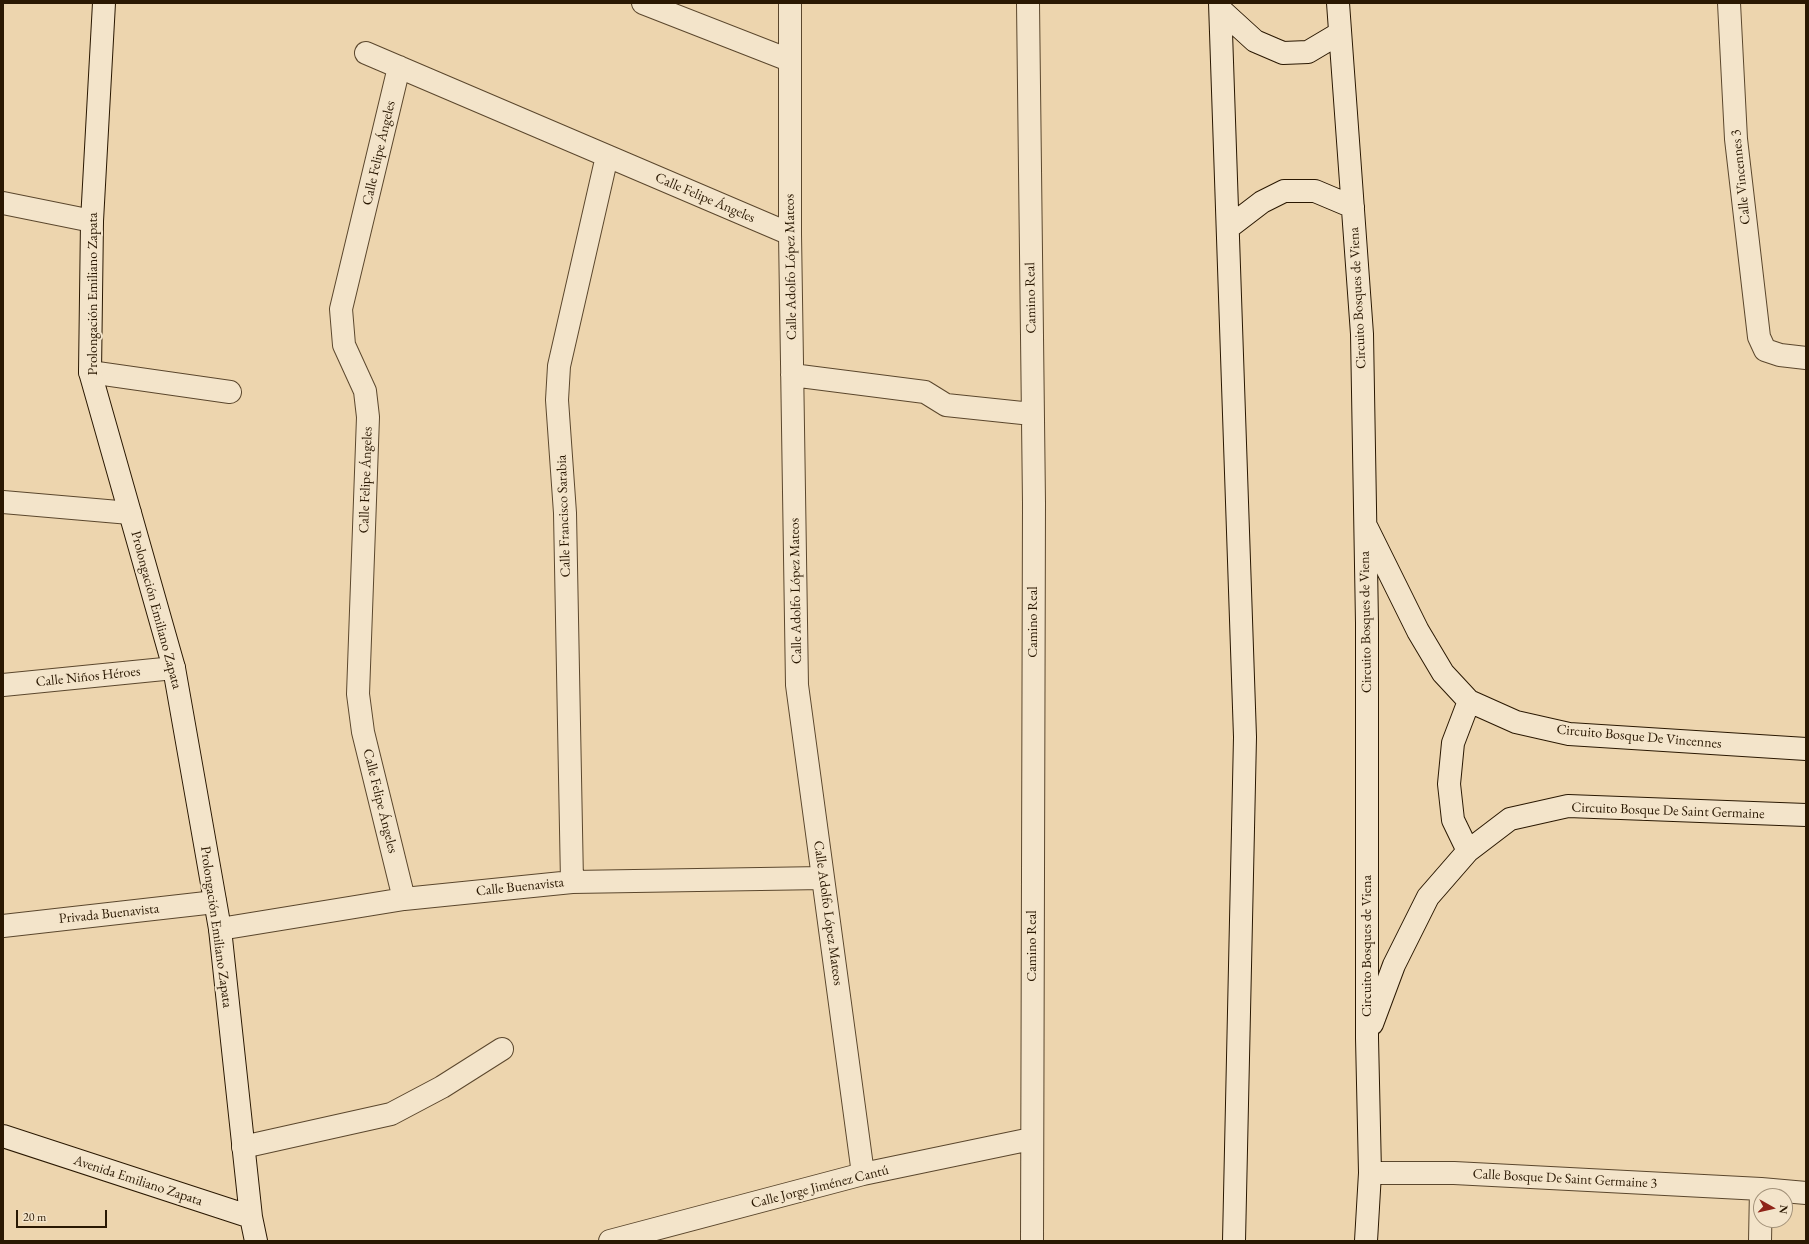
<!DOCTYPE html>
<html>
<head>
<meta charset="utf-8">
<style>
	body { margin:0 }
	#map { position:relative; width:1809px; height:1244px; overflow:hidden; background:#edd5ae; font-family:"EB Garamond",serif }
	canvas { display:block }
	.frame { position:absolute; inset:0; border:4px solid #2a1802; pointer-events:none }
	.north { position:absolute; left:1753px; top:1188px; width:40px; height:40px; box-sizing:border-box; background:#f3e4ca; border:1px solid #a3927a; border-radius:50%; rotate:98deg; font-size:11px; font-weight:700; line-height:16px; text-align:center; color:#2a1802 }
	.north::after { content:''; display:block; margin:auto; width:14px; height:18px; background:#8f2418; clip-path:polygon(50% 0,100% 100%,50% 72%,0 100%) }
	.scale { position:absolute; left:16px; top:1210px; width:91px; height:18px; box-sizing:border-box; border:2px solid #2a1802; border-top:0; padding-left:5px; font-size:12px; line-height:14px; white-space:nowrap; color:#2a1802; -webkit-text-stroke:3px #f3e4ca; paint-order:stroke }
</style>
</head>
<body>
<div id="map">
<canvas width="1809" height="1244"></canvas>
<div class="frame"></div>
<div class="north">N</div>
<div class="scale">20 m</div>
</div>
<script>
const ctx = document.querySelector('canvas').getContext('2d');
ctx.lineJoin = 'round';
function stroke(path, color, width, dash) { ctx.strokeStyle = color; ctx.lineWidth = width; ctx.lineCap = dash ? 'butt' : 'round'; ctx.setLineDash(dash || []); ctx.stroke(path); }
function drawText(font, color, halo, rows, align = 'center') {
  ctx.font = font + ' "EB Garamond",serif'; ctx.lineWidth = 4; ctx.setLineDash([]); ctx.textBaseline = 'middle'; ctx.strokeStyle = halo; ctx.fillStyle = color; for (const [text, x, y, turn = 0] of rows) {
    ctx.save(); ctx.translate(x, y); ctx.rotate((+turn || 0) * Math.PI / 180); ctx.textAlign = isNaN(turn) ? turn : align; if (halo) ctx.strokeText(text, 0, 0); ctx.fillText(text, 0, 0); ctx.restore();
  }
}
const street = new Path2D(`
	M643 3 789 60
	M790 3V234L797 685 863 1174
	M1028 3 1034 503 1032 1241
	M1729 3 1736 139 1759 337 1765 350 1780 355 1806 358
	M366 53 790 234
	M399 67 341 309 344 345 365 391 368 417 358 694 363 732 404 899
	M3 203 92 221
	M90 372 230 392
	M792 375 925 392 946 405 1032 414
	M3 502 130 513
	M3 685 174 668
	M572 882 565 513 557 400 559 366 607 156
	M3 926 215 902
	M220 929 404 899 572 882 823 878
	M243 1147 391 1114 442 1087 502 1049
	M1370 1173H1454L1761 1189 1806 1193
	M610 1241 863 1174 1031 1139
	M1760 1241 1761 1189`);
const secondary = new Path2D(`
	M104 3 92 221 90 372 174 668 220 929 251 1217 256 1241
	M1220 3 1245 737 1234 1241
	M1338 3 1362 334 1367 623V1038L1370 1173 1366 1241
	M1221 10 1255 41 1283 53 1308 52 1340 33
	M1228 228 1262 202 1284 191H1315L1353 207
	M1367 528 1418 631 1443 673 1469 701 1516 722 1569 734 1806 749
	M1468 851 1453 820 1449 784 1453 743 1469 701
	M1372 1024 1394 965 1428 897 1468 851 1510 819 1568 806 1806 815
	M3 1136 251 1217`);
const streetNames = [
	["Calle Felipe Ángeles",379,153,-77],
	["Calle Vincennes 3",1741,177,-96],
	["Calle Felipe Ángeles",705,198,23],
	["Calle Adolfo López Mateos",791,267,-91],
	["Prolongación Emiliano Zapata",93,294,-90],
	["Camino Real",1031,298,-91],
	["Circuito Bosques de Viena",1358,298,-93],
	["Calle Felipe Ángeles",366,480,-88],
	["Calle Francisco Sarabia",564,516,-92],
	["Calle Adolfo López Mateos",796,591,-91],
	["Prolongación Emiliano Zapata",156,610,75],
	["Camino Real",1033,622,-90],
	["Circuito Bosques de Viena",1366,622,-91],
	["Calle Niños Héroes",88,677,-6],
	["Circuito Bosque De Vincennes",1639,737,5],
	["Calle Felipe Ángeles",380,801,76],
	["Circuito Bosque De Saint Germaine",1668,811,2],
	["Calle Buenavista",520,887,-6],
	["Calle Adolfo López Mateos",828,913,82],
	["Privada Buenavista",109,914,-6],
	["Prolongación Emiliano Zapata",216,927,82],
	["Camino Real",1032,946,-90],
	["Circuito Bosques de Viena",1367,946,-90],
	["Calle Bosque De Saint Germaine 3",1565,1179,3],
	["Avenida Emiliano Zapata",138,1181,18],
	["Calle Jorge Jiménez Cantú",820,1187,-14]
];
stroke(street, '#5b472d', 24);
stroke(secondary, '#2a1802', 24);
stroke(street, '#f3e4ca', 22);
stroke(secondary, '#f3e4ca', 22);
drawText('14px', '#2a1802', '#f3e4ca', streetNames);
</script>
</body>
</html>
